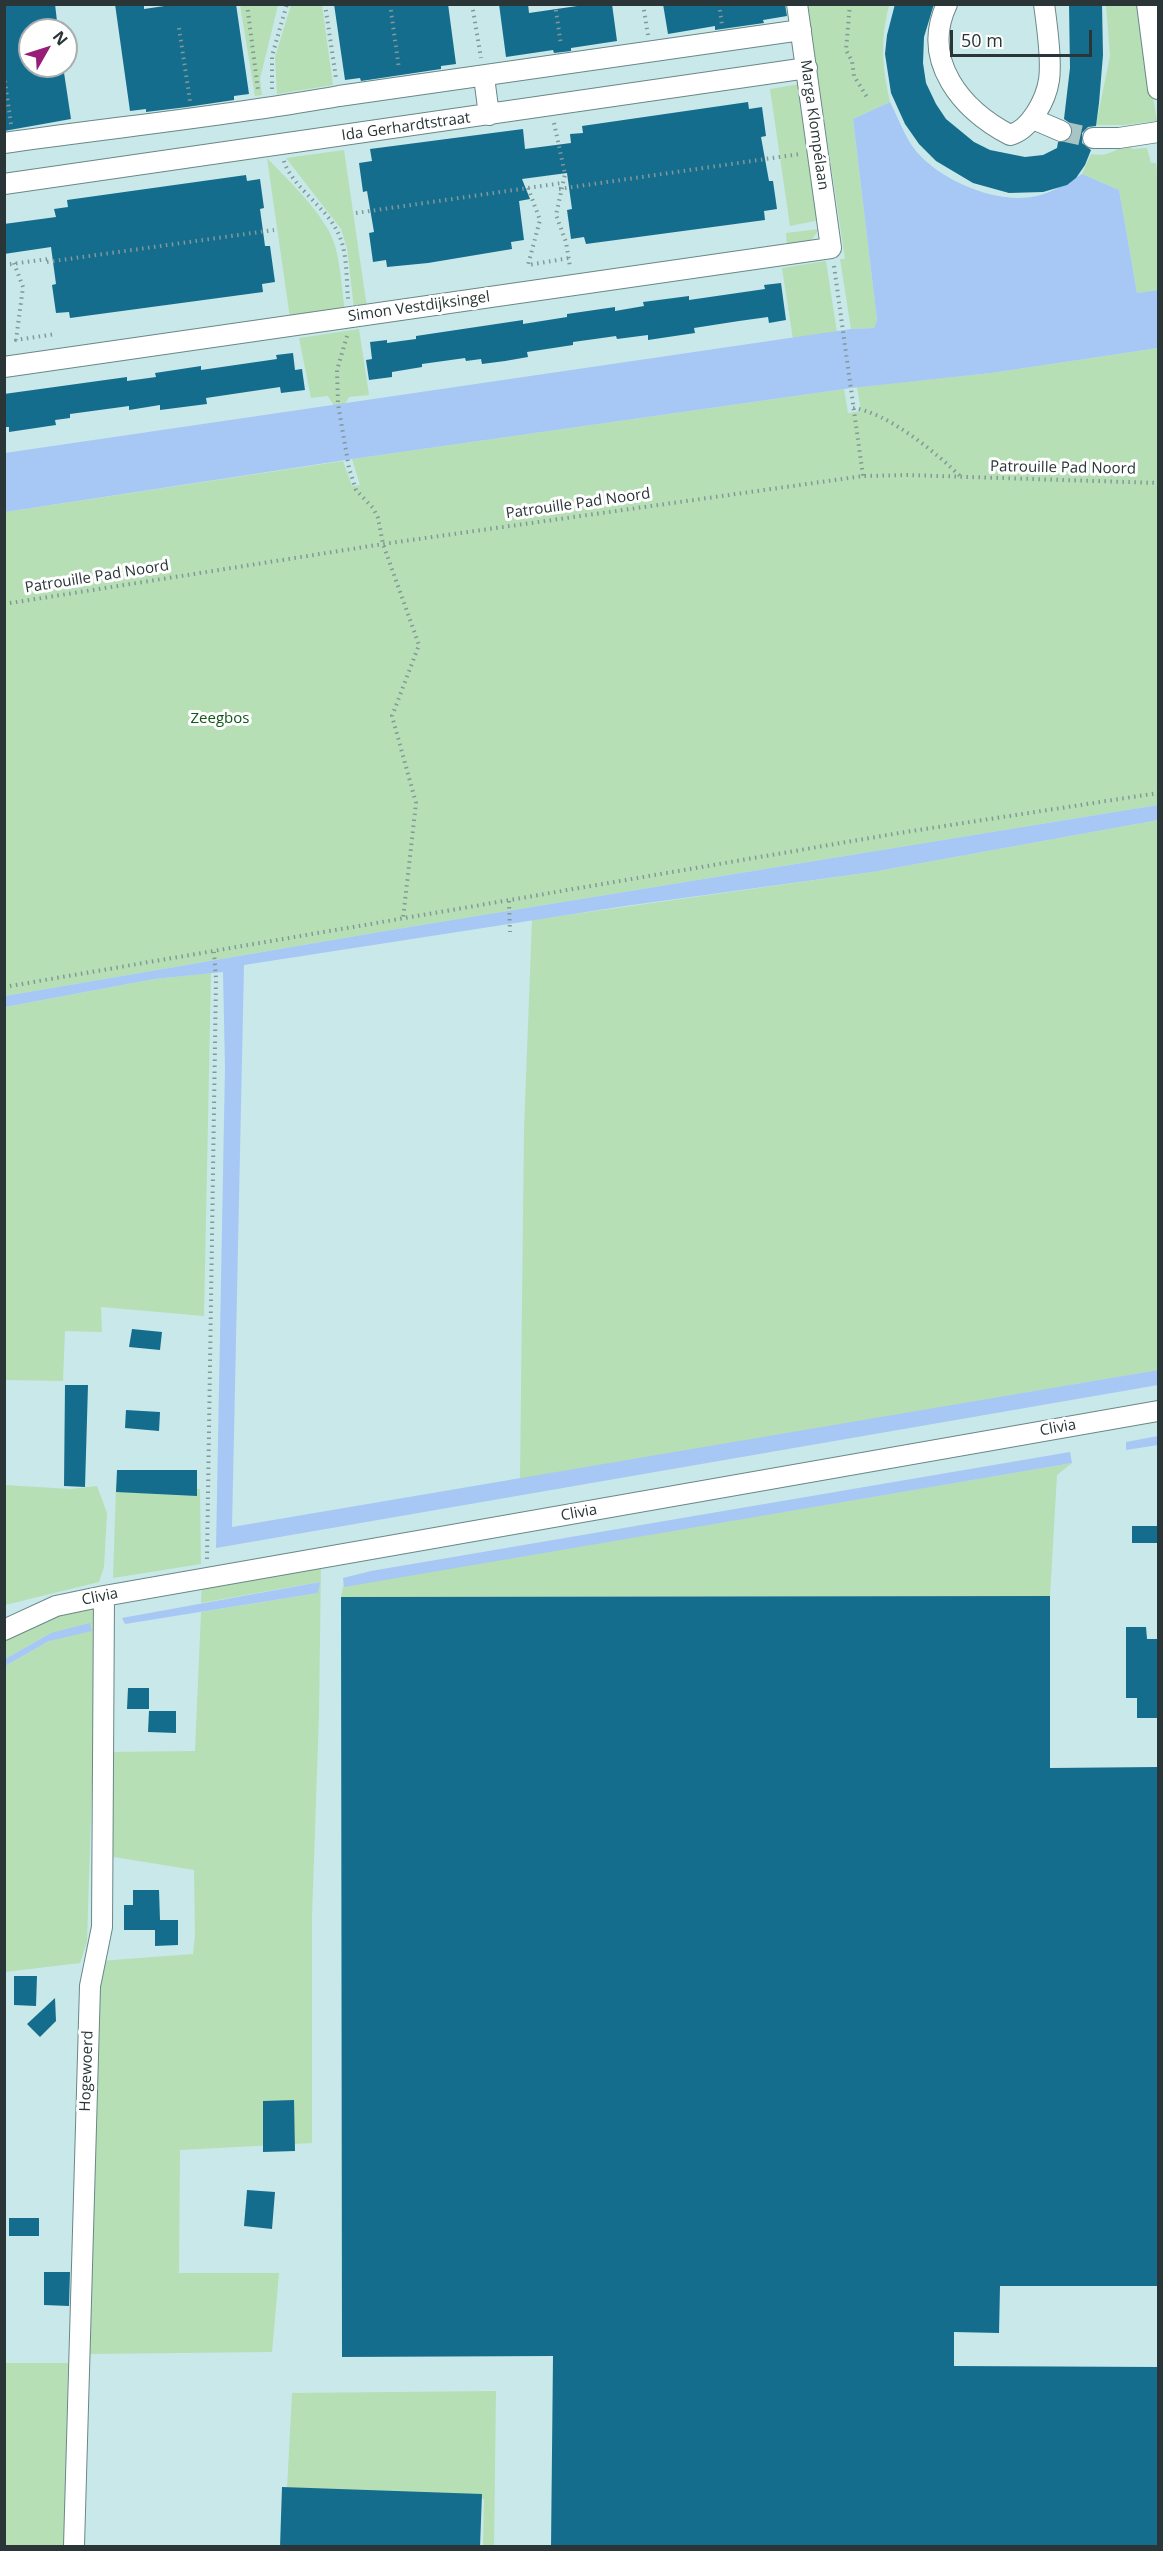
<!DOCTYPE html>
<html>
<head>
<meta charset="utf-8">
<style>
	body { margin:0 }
	#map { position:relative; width:1163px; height:2551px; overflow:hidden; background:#c9e8e9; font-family:"Open Sans",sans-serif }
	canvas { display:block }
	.frame { position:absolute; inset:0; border:6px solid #293536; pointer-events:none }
	.north { position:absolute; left:18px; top:18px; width:60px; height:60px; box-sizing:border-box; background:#fff; border:2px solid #a9aeaf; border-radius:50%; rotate:51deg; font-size:16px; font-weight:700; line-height:24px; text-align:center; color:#293536 }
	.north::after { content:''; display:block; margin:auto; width:21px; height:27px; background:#971d77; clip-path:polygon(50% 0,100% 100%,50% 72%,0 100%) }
	.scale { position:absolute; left:950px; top:30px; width:142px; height:27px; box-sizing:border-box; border:3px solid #293536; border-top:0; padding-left:8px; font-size:18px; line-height:21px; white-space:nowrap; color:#293536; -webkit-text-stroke:4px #fff; paint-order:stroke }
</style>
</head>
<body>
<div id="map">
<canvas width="1163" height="2551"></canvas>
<div class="frame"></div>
<div class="north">N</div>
<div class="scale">50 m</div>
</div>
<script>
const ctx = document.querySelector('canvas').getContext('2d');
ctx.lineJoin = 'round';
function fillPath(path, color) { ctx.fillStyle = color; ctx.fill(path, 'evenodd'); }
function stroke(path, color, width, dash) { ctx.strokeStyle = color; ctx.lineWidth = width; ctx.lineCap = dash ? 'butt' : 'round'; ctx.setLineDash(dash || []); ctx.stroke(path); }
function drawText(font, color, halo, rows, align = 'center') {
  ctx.font = font + ' "Open Sans",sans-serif'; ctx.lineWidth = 6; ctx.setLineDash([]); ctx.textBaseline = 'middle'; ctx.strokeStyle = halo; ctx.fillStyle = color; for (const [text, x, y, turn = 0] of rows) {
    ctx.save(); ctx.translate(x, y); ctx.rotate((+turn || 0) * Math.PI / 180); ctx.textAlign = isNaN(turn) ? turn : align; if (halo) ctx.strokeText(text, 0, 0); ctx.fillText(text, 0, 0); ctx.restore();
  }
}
const green = new Path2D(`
	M240 5H278L260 79 262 95 255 96Z
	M291 5H322L333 85 277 94 275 57Z
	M807 5H889C880 41 882 66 890 102L853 119 877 320 874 328 851 329 840 259H845Z
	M1106 5H1138L1157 121 1124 125H1096L1110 56Z
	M799 84 820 220 790 226 770 89Z
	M1131 142 1132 149 1147 148 1151 163H1156L1158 180V290L1137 293 1119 190 1082 174 1091 154C1108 157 1116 150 1131 142Z
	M344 150 367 308 354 309 347 248 341 229 286 158Z
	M267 158C289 181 315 205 330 233 341 255 341 286 345 310L290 318Z
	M819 229 811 241 787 247 786 233Z
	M826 261 838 339 794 346 782 268Z
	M359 329 369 395 349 397 345 404 334 406 328 396 311 398 299 338Z
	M1158 348V805L397 929 5 996V512L343 461 352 486 360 485 352 459 844 389 848 413 861 411 857 387 991 373Z
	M1158 820V1370L520 1479 524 1130 532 920 872 872Z
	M211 973 204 1316 101 1307 102 1332 65 1331 63 1381 5 1380V1007L154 979Z
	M1072 1463 1057 1475 1050 1596 341 1597 344 1583 345 1586Z
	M4 1485 70 1489 97 1486 107 1513 104 1567 99 1582 5 1605Z
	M116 1487 200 1489 201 1564 113 1578Z
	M321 1563 319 1714 312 1916V2143L180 2150 179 2273H279L272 2352 87 2354 100 1961 193 1954 195 1936 194 1870 108 1856V1752L195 1751 201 1612 318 1593 319 1582 201 1603 202 1580Z
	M92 1606 100 1615 96 1651 87 1942 80 1963 5 1972V1666L49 1641 69 1635 51 1633 5 1659V1637L45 1615Z
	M5 2363H68L64 2546H5Z
	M496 2391 494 2546H483L484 2499 434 2497 284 2546 292 2393Z`);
const water = new Path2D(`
	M890 102C898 117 905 138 916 151 941 181 997 205 1037 196 1053 192 1067 183 1082 174L1119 190 1137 293 1158 290V348L991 373 851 388 352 459 5 512V453L851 329 874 328 877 320 853 119Z
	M1158 805V820L872 872 625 906 244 965 232 1527 1158 1370V1385L216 1548 225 1067 223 972 154 979 5 1007V996L397 929Z
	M1158 1436V1445L1126 1450V1442Z
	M1070 1452 1072 1463 344 1587 343 1578 371 1571Z
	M320 1582 318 1593 125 1624 122 1618Z
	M90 1623 92 1631 49 1641 5 1666V1659L51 1633Z`);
const building = new Path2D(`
	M4 4H55L58 30H30V66H63L71 119 4 131Z
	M115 4H144V9L178 4H236L249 94 234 96V100L187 107 146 112V109L130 111Z
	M334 4H448L456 64 441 66V69L361 81 360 78 345 80Z
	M499 4H528L529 13 591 4H612L617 41 571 48V51L554 53 553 50 506 57Z
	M663 4H785L787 16 763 20 764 23 715 30V26L668 34Z
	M895 4H934L924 37 923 63 926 83 936 104 946 119 974 142 990 150 1025 157 1043 155 1057 148 1058 142 1068 141 1072 136 1071 124 1064 119 1070 68 1069 4H1102L1103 55 1099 103 1096 126 1088 127 1082 133V143L1091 150 1085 165 1076 178 1067 185 1043 192 1009 193 973 183 936 161 919 144 905 124 891 93 885 54 887 35Z
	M748 102 749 109 762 107 766 136 761 137 769 181H773L777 209 764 211 765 220 586 244 584 237 571 239 567 210 572 209 567 173 522 179 530 199 519 201 524 240 511 242 512 249 428 263 387 267 386 260 373 262 369 233 374 232 367 191 363 192 359 163 372 161 370 149 523 129 525 149 571 143 570 134 583 133 582 126Z
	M246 175 247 181 260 179 264 208 260 209 265 246H270L275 282 262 284 263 292 70 318 69 312 56 313 52 285 56 284 51 247 4 254V224L56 217 54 209 68 207 67 200Z
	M781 283 786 320 769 323 768 317 739 321 694 328 695 333 648 340V335L617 339 616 336 602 338 573 342V345L527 352 528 357 505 361 482 364 481 359 466 361 465 358 422 364V367L392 372V377L369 380 366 360 372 359 370 342 387 340V343L401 341 416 339V336L523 320V324L567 317V314L615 307V311L644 306 643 302 689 296V300L765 289 764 285Z
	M293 353 295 370 302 369 305 390 281 393 280 387 206 398 207 404 160 410V405L129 410V406L70 414V418L55 420 56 425 9 432V427H4V394L127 377V381L156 377 155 373 201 366V370L277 359 276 355Z
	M132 1329 162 1332 160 1350 129 1347Z
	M65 1385H88L85 1487 64 1486Z
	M126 1410 160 1412 159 1431 125 1428Z
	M117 1470H197V1496L116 1492Z
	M1132 1526H1158V1543H1132Z
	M1050 1596V1768L1158 1767V2286H1000L999 2333 954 2332V2366L1158 2367V2547H551L553 2356 342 2357 341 1597Z
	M1126 1627H1146L1147 1639H1158V1718H1137V1698H1126Z
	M128 1688H149V1709H127Z
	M149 1711H176V1733L148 1732Z
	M133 1890H159L160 1920H178V1945L155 1946V1930H124V1905H133Z
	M14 1976H37L36 2006 14 2005Z
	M55 1998 56 2021 40 2037 27 2024Z
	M294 2100 295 2151 263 2152V2101Z
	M247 2190 275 2192 272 2229 244 2226Z
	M9 2218H39V2236H9Z
	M44 2272H70L69 2306 44 2305Z
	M282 2487 482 2494 480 2547H280Z`);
const minorTunnel = new Path2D(`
	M1061 131 1093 138`);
const path = new Path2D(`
	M247 4 258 90
	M325 4 336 78
	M390 4 399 69
	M472 4 481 58
	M555 4 561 45
	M643 4 648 35
	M719 4 722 25
	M850 4 846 50 852 61 854 76 867 97
	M179 28 190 101
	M4 75 11 124
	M272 89V56L287 4
	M554 123 565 174 556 215 566 242 570 267
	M284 161C291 185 324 206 336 229 348 249 346 277 348 299
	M528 188 540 220 528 265 569 258
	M559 189 800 154
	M356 213 562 183
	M47 262 274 230
	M14 263 23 287 16 340 56 334
	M4 265 48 259
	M834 266 863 476
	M347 336 337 370 338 404 349 468 356 490 373 508 378 518 383 544 419 645 392 716 416 803 403 919
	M853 408C887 412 938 454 962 478
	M4 604 383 544 863 476 907 475 1158 483
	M509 901 510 932
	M4 987 899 833 1158 793
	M207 1559 216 979 214 952`);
const minor = new Path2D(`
	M947 4C920 61 962 110 1010 135 1030 130 1046 100 1049 80 1052 60 1047 25 1044 4
	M1147 4 1158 89
	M484 77 489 115
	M1033 119 1061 131
	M1093 138H1119L1158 132
	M4 143C116 127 228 116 339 96L801 30
	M4 184 807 68
	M4 367 831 248 797 4
	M4 1630 56 1606 104 1596 1158 1411
	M74 2546 90 1986 102 1927 104 1596`);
const streetNames = [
	["Marga Klompélaan",814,125,82],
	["Ida Gerhardtstraat",406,127,-8],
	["Simon Vestdijksingel",419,307,-8],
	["Patrouille Pad Noord",1063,468,1],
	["Patrouille Pad Noord",578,504,-8],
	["Patrouille Pad Noord",97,577,-9],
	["Clivia",1058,1428,-10],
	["Clivia",579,1513,-10],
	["Clivia",100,1597,-11],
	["Hogewoerd",87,2071,-88]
];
const parkNames = [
	["Zeegbos",220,719]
];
fillPath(green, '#b6dfb5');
fillPath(water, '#a7c7f5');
fillPath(building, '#156d8d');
stroke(minorTunnel, '#a9c4c5', 20, [20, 10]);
stroke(minor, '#6a8788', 22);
stroke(path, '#829899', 4, [1.5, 4.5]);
stroke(minor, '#fff', 20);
drawText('15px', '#293536', '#fff', streetNames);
drawText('15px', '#0d5915', '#fff', parkNames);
</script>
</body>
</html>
